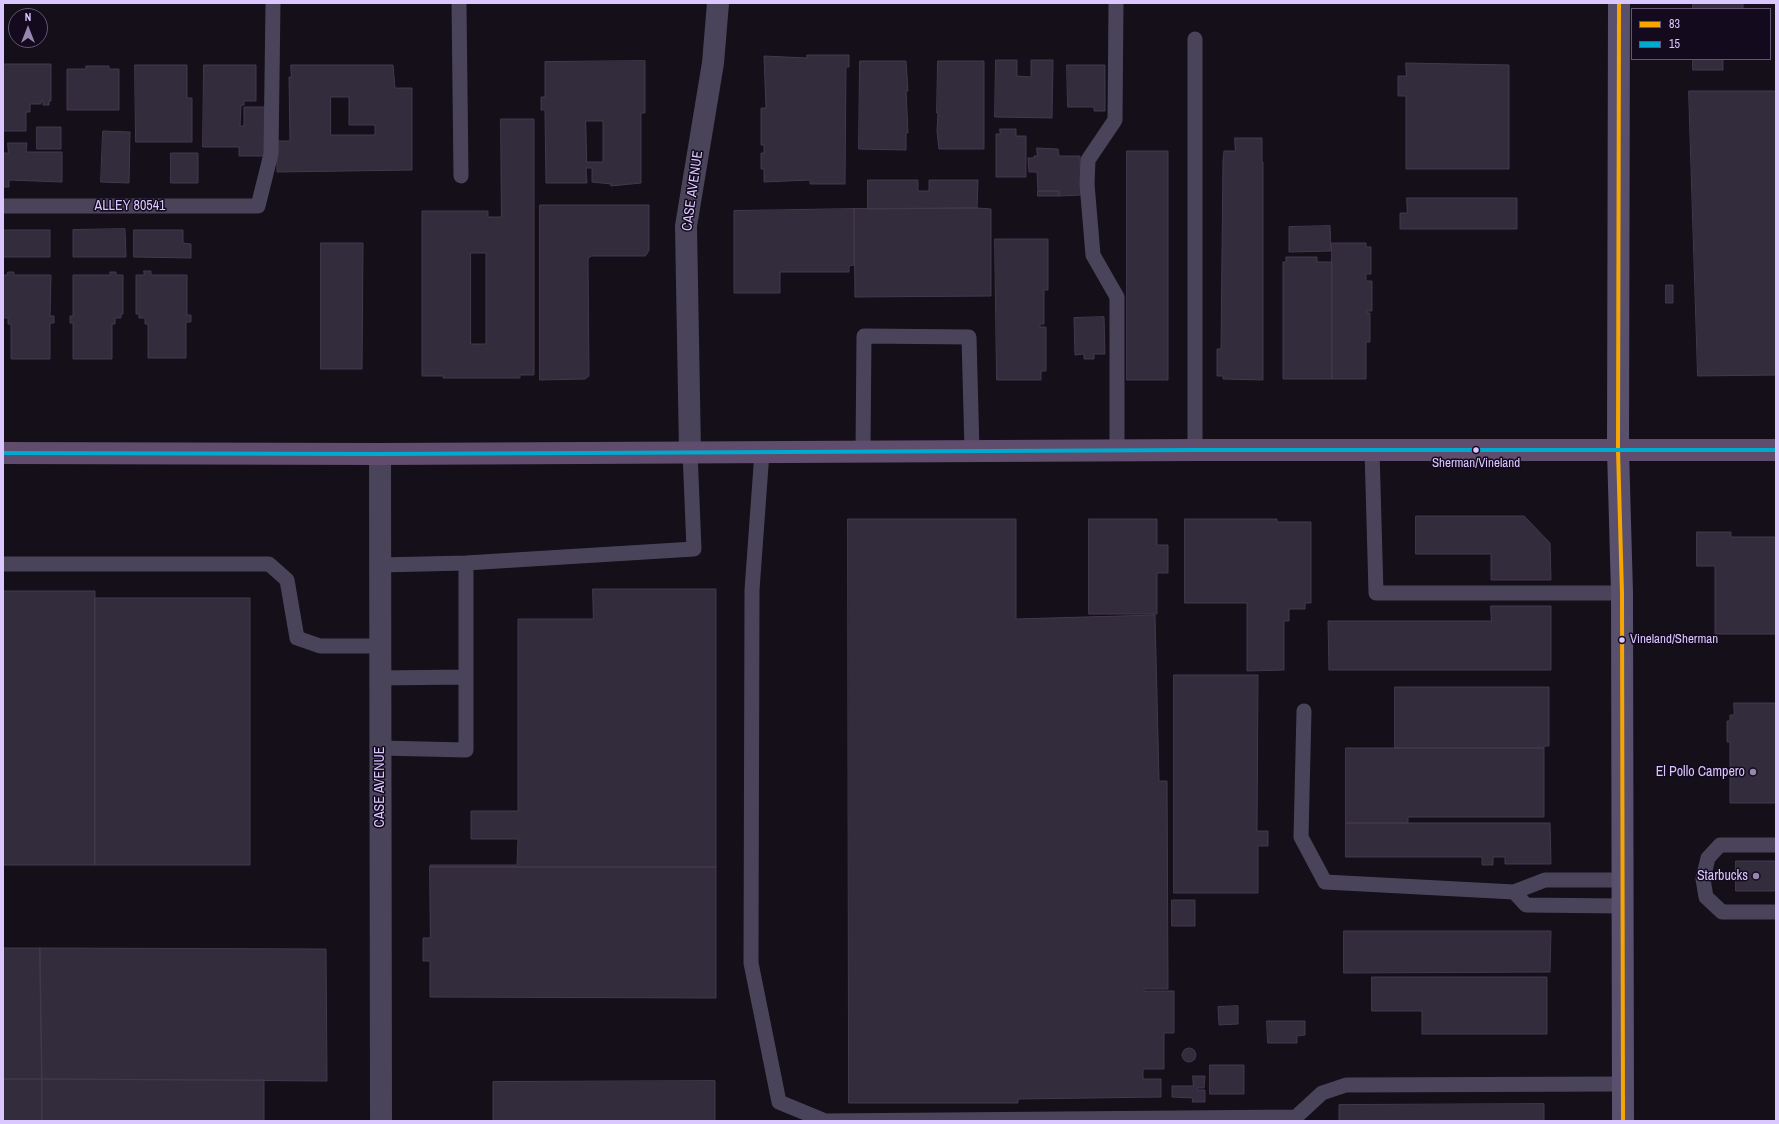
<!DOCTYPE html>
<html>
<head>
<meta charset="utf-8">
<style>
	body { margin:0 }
	#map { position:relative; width:1779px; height:1124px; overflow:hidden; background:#140f19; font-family:"Archivo Narrow",sans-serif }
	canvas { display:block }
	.frame { position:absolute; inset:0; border:4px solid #dbc7ff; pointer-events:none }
	.legend { position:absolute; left:1631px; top:8px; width:140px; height:52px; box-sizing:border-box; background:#130b1d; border:1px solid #635677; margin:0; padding:5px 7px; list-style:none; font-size:12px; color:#dbc7ff }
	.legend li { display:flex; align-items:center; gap:8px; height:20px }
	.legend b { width:20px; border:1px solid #635677 }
	.north { position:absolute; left:8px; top:8px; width:40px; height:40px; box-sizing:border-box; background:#130b1d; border:1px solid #635677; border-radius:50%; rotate:0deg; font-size:11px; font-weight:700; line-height:16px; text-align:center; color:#dbc7ff }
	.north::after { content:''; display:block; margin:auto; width:14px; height:18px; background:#9587ae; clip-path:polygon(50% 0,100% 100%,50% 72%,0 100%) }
</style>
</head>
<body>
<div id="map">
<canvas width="1779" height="1124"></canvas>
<div class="frame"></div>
<ul class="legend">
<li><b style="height:5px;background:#f7a600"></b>83</li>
<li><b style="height:5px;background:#00a9ce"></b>15</li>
</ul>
<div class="north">N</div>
</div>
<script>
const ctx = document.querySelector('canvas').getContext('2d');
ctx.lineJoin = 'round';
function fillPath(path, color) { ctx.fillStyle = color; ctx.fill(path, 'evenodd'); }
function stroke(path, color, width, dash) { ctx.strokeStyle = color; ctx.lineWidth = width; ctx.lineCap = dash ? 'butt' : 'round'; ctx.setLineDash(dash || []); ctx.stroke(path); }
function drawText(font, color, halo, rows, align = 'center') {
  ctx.font = font + ' "Archivo Narrow",sans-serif'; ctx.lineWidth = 3; ctx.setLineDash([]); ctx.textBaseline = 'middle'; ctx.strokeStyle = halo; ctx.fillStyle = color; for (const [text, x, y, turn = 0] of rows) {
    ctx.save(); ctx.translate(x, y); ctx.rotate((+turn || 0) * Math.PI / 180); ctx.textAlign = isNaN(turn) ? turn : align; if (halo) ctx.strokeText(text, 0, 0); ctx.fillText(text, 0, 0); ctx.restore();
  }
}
const building = new Path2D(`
	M1693 3H1743V9H1693Z
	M807 55H849V67H846L845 184H810V180L764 182V169H761V153H764V145H761V108H766L764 56 807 58Z
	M1693 59H1723V70H1693Z
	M996 60H1017V76L1031 77V60H1053L1052 118 995 117Z
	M645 61V113H641V183L611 186V184L592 182V168H586L587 183H546L545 110H541V97H545V62ZM586 121H603V162H587Z
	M860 61H906L908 91H906L908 133H906V150L859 149Z
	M938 61H984V149H939L937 131 938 113H937Z
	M1406 63 1509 65V169H1406V96H1398V76H1406Z
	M3 64H51V101H49V105H43V101H41V104H30V112H26V131H3Z
	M135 65H187V98H192V142H136Z
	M204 65H256V101H244V105H241L240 126H244V107H266V156H239V147H203Z
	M291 65H393L395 88H412V170L277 172V141H290L289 77H291ZM331 97H349V125H375V135H331Z
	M1067 65H1105V111H1094V107H1068Z
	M86 66H109V69H119V110H67V69H86Z
	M1689 91H1776V375L1698 376Z
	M501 119H534V375H520V378H443V376H422V211H488V217H501ZM471 253H486V344H471Z
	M37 127H61V149H37Z
	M1000 129H1016V136H1026V177H996V134H1000Z
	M103 131 130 132 129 183 101 182Z
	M1235 138H1262V162H1263V380L1223 379V376H1217V349H1221L1223 161 1224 151H1235Z
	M8 143H27L26 152H62V182L9 180V187H3V153H8Z
	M1037 148 1058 149 1059 156H1080L1081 195 1059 196V191H1038L1037 172H1029L1028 158H1034V156H1037Z
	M1127 151H1168V380H1127Z
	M171 153H198V183H171Z
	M868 180H918V191H929V180H978L977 208 868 209Z
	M1038 191H1059V196H1038Z
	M1407 198H1517V229H1400V213H1407Z
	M540 205H649V250L647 254 645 256H591L588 259 589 376 585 379 540 380Z
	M977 208 991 209V296L855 297 854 209Z
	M854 209V265L849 266V272H780V293H734V211Z
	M1330 226 1331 251 1289 252V227Z
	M125 229 126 257H73V230Z
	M3 230H50V257H3Z
	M134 230H183V243L191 244V258L134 257Z
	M995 239H1048V290H1044V324H1040V327H1046V371H1041V380H997Z
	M321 243H363L362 369H321Z
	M1332 243H1366V247H1371V274H1366V281H1372V311H1367V313H1370V342H1366V379H1332Z
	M1286 257H1317V262H1332V379H1283V262H1286Z
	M144 271H151V275H187V315H191V322H186V358H148V324H145V318H139V314H136V275H144Z
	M8 272H14V275H51L50 316H54V323H50V359H11V324H8V318H3V275H7Z
	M110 272H116V275H123V314H121V318H115V324H112V359H73V323H70V316H73V275H110Z
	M1666 285H1673V303H1666Z
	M1104 317 1105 354H1094V359H1084V354L1075 355 1074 318Z
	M1416 516H1524L1550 543 1551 580H1491V554H1416Z
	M848 519H1016V619L1155 615 1159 781H1167L1168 989H1144V991H1174V1033H1164V1069H1143V1079H1161V1097L1018 1099V1103H849Z
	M1089 519H1157V545H1168V573H1157V614H1089Z
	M1185 519H1277V522H1311V603H1305V609H1289V621H1284V670L1247 671V603H1185Z
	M1697 532H1731V537H1776V634H1715V566H1697Z
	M593 589H716V867H430V865H517L518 839H471V811H518V619H593Z
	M3 591H95V865H3Z
	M95 598H250V865H95Z
	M1491 606H1551V670H1329L1328 621H1491Z
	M1174 675H1258L1257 831H1268V846H1258V893H1174Z
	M1395 687H1549V746H1544V748H1395Z
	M1734 703H1776V803H1730V742H1727V721H1730V715H1734Z
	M1346 748H1544V817H1408V823H1346Z
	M1346 823H1550L1551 864H1505V857H1493V865H1482V857H1346Z
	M1736 861H1776V891H1736Z
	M430 867H716V998L430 997V961H423V938H430Z
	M1172 900H1195V926H1172Z
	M1344 931H1551L1550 972 1344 973Z
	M3 948H40L42 1079H3Z
	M40 948 326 949 327 1081 42 1079Z
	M1372 977H1547V1034H1422V1011H1372Z
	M1238 1006V1024L1219 1025 1218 1007Z
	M1267 1021H1305V1035L1297 1036V1043H1268Z
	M1182 1055a7 7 0 1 1 14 0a7 7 0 1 1-14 0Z
	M1210 1065H1244V1094H1210Z
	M1193 1076H1205L1204 1088H1197V1090H1205V1102H1192L1193 1098 1172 1097V1086H1193Z
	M3 1079H42V1121H3Z
	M42 1079 264 1080V1121H42Z
	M715 1081V1121H493V1082Z
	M1544 1104V1121H1339V1105Z`);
const lane = new Path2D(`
	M459 3 461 176
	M1116 3 1115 120 1088 160 1087 184 1093 255 1117 297V450
	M1195 39V450
	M3 206H258L271 154 273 3
	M1372 450 1376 593H1622
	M863 451 864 336 969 337 972 451
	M762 452 752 590 751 963 779 1102 825 1121 1296 1117
	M3 564H269L287 580 297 638 320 646H380
	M380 565 466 563 694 549 690 452
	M380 678 466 677
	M1304 711 1301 837 1325 882 1514 892 1545 880H1622
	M380 748 466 750V563
	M1776 845H1720L1708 858 1703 879 1706 897 1722 912H1776
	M1514 892 1526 905 1622 906
	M1296 1121V1117L1322 1093 1346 1085 1623 1084`);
const street = new Path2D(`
	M690 452 686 226 713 63 718 3
	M380 454 381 1121`);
const secondary = new Path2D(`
	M1619 3 1618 450 1622 593 1623 1121`);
const primary = new Path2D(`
	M3 453 380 454 1195 450H1776`);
const bus1 = new Path2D(`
	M1619 3 1618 450 1622 593 1623 1121`);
const bus2 = new Path2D(`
	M3 453 380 454 1195 450H1776`);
const markers = [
	[1476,450,3.5,"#dbc7ff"],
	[1622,640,3.5,"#dbc7ff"],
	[1753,772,4,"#9587ae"],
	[1756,876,4,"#9587ae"]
];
const busNames = [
	["Sherman/Vineland",1476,464],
	["Vineland/Sherman",1630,640,"left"]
];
const streetNames = [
	["CASE AVENUE",693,191,-82],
	["ALLEY 80541",130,206],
	["CASE AVENUE",380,787,-90]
];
const poiNames = [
	["El Pollo Campero",1745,772],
	["Starbucks",1748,876]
];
fillPath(building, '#332c3d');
stroke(building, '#42394e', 1);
stroke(lane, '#4a445a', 15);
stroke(street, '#4a445a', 22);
stroke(secondary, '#59506e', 22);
stroke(primary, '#604c6d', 22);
stroke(bus1, '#f7a600', 4);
stroke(bus2, '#00a9ce', 4);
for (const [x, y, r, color] of markers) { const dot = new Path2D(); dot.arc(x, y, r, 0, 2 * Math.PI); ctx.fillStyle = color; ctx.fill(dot); stroke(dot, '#130b1d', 1.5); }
drawText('13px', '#dbc7ff', '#130b1d', busNames);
drawText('14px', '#dbc7ff', '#130b1d', streetNames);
drawText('14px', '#dbc7ff', '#130b1d', poiNames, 'right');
</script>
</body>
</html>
